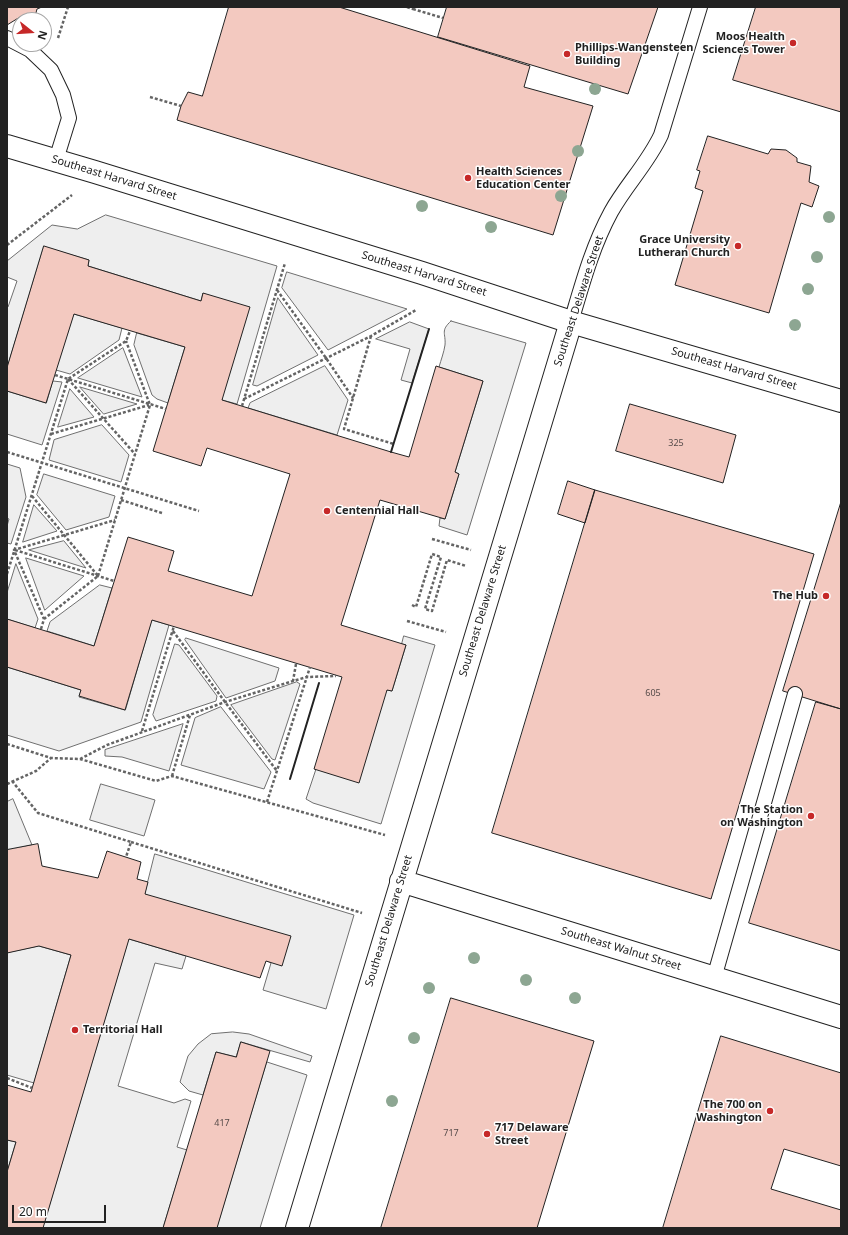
<!DOCTYPE html>
<html>
<head>
<meta charset="utf-8">
<style>
	body { margin:0 }
	#map { position:relative; width:848px; height:1235px; overflow:hidden; background:#fff; font-family:"Noto Sans",sans-serif }
	canvas { display:block }
	.frame { position:absolute; inset:0; border:8px solid #222; pointer-events:none }
	.north { position:absolute; left:12px; top:12px; width:40px; height:40px; box-sizing:border-box; background:#fff; border:1px solid #a7a7a7; border-radius:50%; rotate:107deg; font-size:11px; font-weight:700; line-height:16px; text-align:center; color:#222 }
	.north::after { content:''; display:block; margin:auto; width:14px; height:18px; background:#c62828; clip-path:polygon(50% 0,100% 100%,50% 72%,0 100%) }
	.scale { position:absolute; left:12px; top:1205px; width:94px; height:18px; box-sizing:border-box; border:2px solid #222; border-top:0; padding-left:5px; font-size:12px; line-height:14px; white-space:nowrap; color:#222; -webkit-text-stroke:3px #fff; paint-order:stroke }
</style>
</head>
<body>
<div id="map">
<canvas width="848" height="1235"></canvas>
<div class="frame"></div>
<div class="north">N</div>
<div class="scale">20 m</div>
</div>
<script>
const ctx = document.querySelector('canvas').getContext('2d');
ctx.lineJoin = 'round';
function fillPath(path, color) { ctx.fillStyle = color; ctx.fill(path, 'evenodd'); }
function stroke(path, color, width, dash) { ctx.strokeStyle = color; ctx.lineWidth = width; ctx.lineCap = dash ? 'butt' : 'round'; ctx.setLineDash(dash || []); ctx.stroke(path); }
function drawText(font, color, halo, rows, align = 'center') {
  ctx.font = font + ' "Noto Sans",sans-serif'; ctx.lineWidth = 3; ctx.setLineDash([]); ctx.textBaseline = 'middle'; ctx.strokeStyle = halo; ctx.fillStyle = color; for (const [text, x, y, turn = 0] of rows) {
    ctx.save(); ctx.translate(x, y); ctx.rotate((+turn || 0) * Math.PI / 180); ctx.textAlign = isNaN(turn) ? turn : align; if (halo) ctx.strokeText(text, 0, 0); ctx.fillText(text, 0, 0); ctx.restore();
  }
}
const green = new Path2D(`
	M106 215 277 266 237 404 222 400 203 293 201 301 88 266 89 260 44 247 7 368V307H8L17 281 7 277V261L52 225 77 229Z
	M287 272 407 309 328 350 282 288Z
	M278 298 318 355 257 386 253 385Z
	M74 314 122 328 119 340 70 374 56 370Z
	M451 321 526 343 467 535 439 526 440 518 445 519 459 474 455 472 483 381 439 367C441 360 444 352 445 345 446 333 440 331 451 321Z
	M410 322 429 329 412 383 401 380 410 349 376 339Z
	M137 333 185 347 168 403 157 399 152 395 134 345Z
	M123 348 142 397 78 378Z
	M325 366 348 400 337 435 248 408 250 403Z
	M53 381 62 382 42 445 7 434V391L46 403Z
	M80 387 137 404 104 414Z
	M70 389 94 417 58 427Z
	M102 425 129 455 121 482 49 460 54 440Z
	M7 464 20 468 26 497 11 544 7 543V526L9 519 7 518Z
	M44 474 115 496 109 517 66 530 37 495Z
	M34 505 57 531 23 542Z
	M64 541 86 568 29 550Z
	M26 558 84 576 45 610Z
	M16 564 38 619 35 628 7 619V593Z
	M100 585 112 588 94 646 47 631 50 622Z
	M152 620 169 625 141 722 59 751 7 735V667L81 690 79 697 125 710Z
	M404 636 435 645 381 824 313 803 306 799 316 769 387 690 392 691 406 645 402 644Z
	M186 638 279 668 275 681 226 698 185 640Z
	M175 644 179 645 217 696 216 701 156 721 153 715Z
	M297 682 300 684 275 760 272 759 231 705Z
	M221 707 271 772 264 789 181 765 195 718Z
	M183 724 169 771 122 757 105 756V750Z
	M101 784 155 800 144 836 90 820Z
	M13 799 32 845 7 851V802Z
	M155 854 354 915 326 1009 263 990 271 963 145 894Z
	M129 939 186 956 182 969 155 963 118 1086 174 1103 185 1099 191 1101 177 1147 187 1150 163 1228H43Z
	M39 946 71 955 34 1083 7 1075V953Z
	M233 1032 249 1034 312 1056 310 1062 241 1042 236 1057 216 1052 203 1095 189 1091 180 1082 188 1056 198 1044 211 1034Z
	M267 1062 307 1075 260 1228H217Z
	M7 1140 16 1142 7 1172Z`);
const building = new Path2D(`
	M7 7H42L37 9 34 20 20 17 7 25Z
	M229 7H339L530 66 524 87 593 106 553 235 177 120 181 106 188 92 202 96Z
	M447 7H658L628 94 438 37Z
	M756 7H841V112L733 80Z
	M708 136 768 154 771 149 786 150 797 158V162L811 166 809 182 819 186 812 207 801 203 769 313 675 285 703 191 695 188 700 171 697 170Z
	M44 246 89 260 88 266 201 301 203 293 250 307 222 400 391 452 409 457 436 366 483 381 455 472 459 474 445 519 380 500 341 625 406 645 392 691 387 690 359 783 314 769 342 677 152 620 125 710 79 696 81 690 7 667V619L94 646 128 537 174 551 168 571 252 596 290 474 207 448 201 466 153 451 185 347 74 314 46 403 7 391V368Z
	M630 404 736 435 723 483 616 451Z
	M568 481 595 490 585 523 558 514Z
	M595 490 814 554 711 899 492 833Z
	M841 502V709L783 691Z
	M816 702 841 709V951L749 923Z
	M38 844 42 866 98 878 107 851 141 862 137 879 148 882 145 894 291 936 282 966 266 961 260 978 129 939 43 1228H7V1172L16 1142 7 1140V1085L31 1092 71 955 39 946 7 953V850Z
	M451 998 594 1041 537 1228H381Z
	M721 1036 841 1073V1166L784 1149 771 1189 841 1210V1228H663Z
	M241 1042 270 1051 217 1228H163L216 1052 236 1057Z`);
const path = new Path2D(`
	M407 7 413 9 414 7
	M413 9 443 18
	M58 38 68 7
	M150 97 181 106
	M7 245 72 195
	M277 290 326 358 353 398
	M371 336 344 429 394 444
	M55 375 166 409
	M68 379 135 454
	M244 399 371 336 416 310
	M242 406 285 263
	M51 434 149 405
	M7 452 199 511
	M32 496 98 576 44 619
	M121 500 162 513
	M432 539 471 550
	M15 550 114 581
	M7 574 68 379 126 341 130 331
	M98 576 150 405 126 341
	M412 605 416 607 432 554 441 557 425 609 432 611 447 560 466 566
	M407 621 446 632
	M41 629 44 619 14 550 115 520
	M173 631 225 702 277 771
	M296 664 293 681 307 677 336 676
	M142 731 174 626
	M7 744 51 758 80 759 156 781 172 776 385 835
	M80 759 107 745 225 702 293 681
	M172 776 190 715
	M12 781 38 813 131 842 126 857
	M7 784 36 771 51 758
	M267 802 310 667
	M131 842 362 913
	M7 1078 32 1088`);
const service = new Path2D(`
	M7 38 30 50 51 70 63 95 69 118 56 160
	M571 322C582 285 592 247 611 212 626 185 648 163 661 135L700 7
	M714 978 795 694`);
const minor = new Path2D(`
	M401 881 841 1017
	M297 1228 571 322`);
const tertiary = new Path2D(`
	M7 146 95 172 422 273 571 322 841 401`);
const wall = new Path2D(`
	M391 452 429 329
	M290 779 319 683`);
const trees = [
	[595,89],
	[578,151],
	[561,196],
	[422,206],
	[829,217],
	[491,227],
	[817,257],
	[808,289],
	[795,325],
	[474,958],
	[526,980],
	[429,988],
	[575,998],
	[414,1038],
	[392,1101]
];
const markers = [
	[793,43,4,"#c62828"],
	[567,54,4,"#c62828"],
	[468,178,4,"#c62828"],
	[738,246,4,"#c62828"],
	[327,511,4,"#c62828"],
	[826,596,4,"#c62828"],
	[811,816,4,"#c62828"],
	[75,1030,4,"#c62828"],
	[770,1111,4,"#c62828"],
	[487,1134,4,"#c62828"]
];
const numberNames = [
	["325",676,443],
	["605",653,693],
	["417",222,1123],
	["717",451,1133]
];
const poiNames = [
	["Moos Health",785,37],
	["Sciences Tower",785,50],
	["Phillips-Wangensteen",575,48,"left"],
	["Building",575,61,"left"],
	["Health Sciences",476,172,"left"],
	["Education Center",476,185,"left"],
	["Grace University",730,240],
	["Lutheran Church",730,253],
	["Centennial Hall",335,511,"left"],
	["The Hub",818,596],
	["The Station",803,810],
	["on Washington",803,823],
	["Territorial Hall",83,1030,"left"],
	["The 700 on",762,1105],
	["Washington",762,1118],
	["717 Delaware",495,1128,"left"],
	["Street",495,1141,"left"]
];
const streetNames = [
	["Southeast Harvard Street",114,178,17],
	["Southeast Harvard Street",424,274,17],
	["Southeast Delaware Street",579,301,-72],
	["Southeast Harvard Street",734,369,16],
	["Southeast Delaware Street",483,611,-73],
	["Southeast Delaware Street",389,921,-73],
	["Southeast Walnut Street",621,949,17]
];
fillPath(green, '#eee');
stroke(green, '#6f6f6f', 1);
fillPath(building, '#f3c9c0');
stroke(building, '#222', 1);
stroke(service, '#222', 16);
stroke(minor, '#222', 24);
stroke(tertiary, '#222', 24);
stroke(path, '#646464', 2.5, [3, 2]);
stroke(service, '#fff', 14);
stroke(minor, '#fff', 22);
stroke(tertiary, '#fff', 22);
stroke(wall, '#222', 2);
ctx.fillStyle = '#8da692';
for (const [x, y] of trees) { ctx.beginPath(); ctx.arc(x, y, 6, 0, 2 * Math.PI); ctx.fill(); }
for (const [x, y, r, color] of markers) { const dot = new Path2D(); dot.arc(x, y, r, 0, 2 * Math.PI); ctx.fillStyle = color; ctx.fill(dot); stroke(dot, '#fff', 1.5); }
drawText('9px', '#564c4a', null, numberNames);
drawText('bold 11px', '#222', '#fff', poiNames, 'right');
drawText('11px', '#222', '#fff', streetNames);
</script>
</body>
</html>
